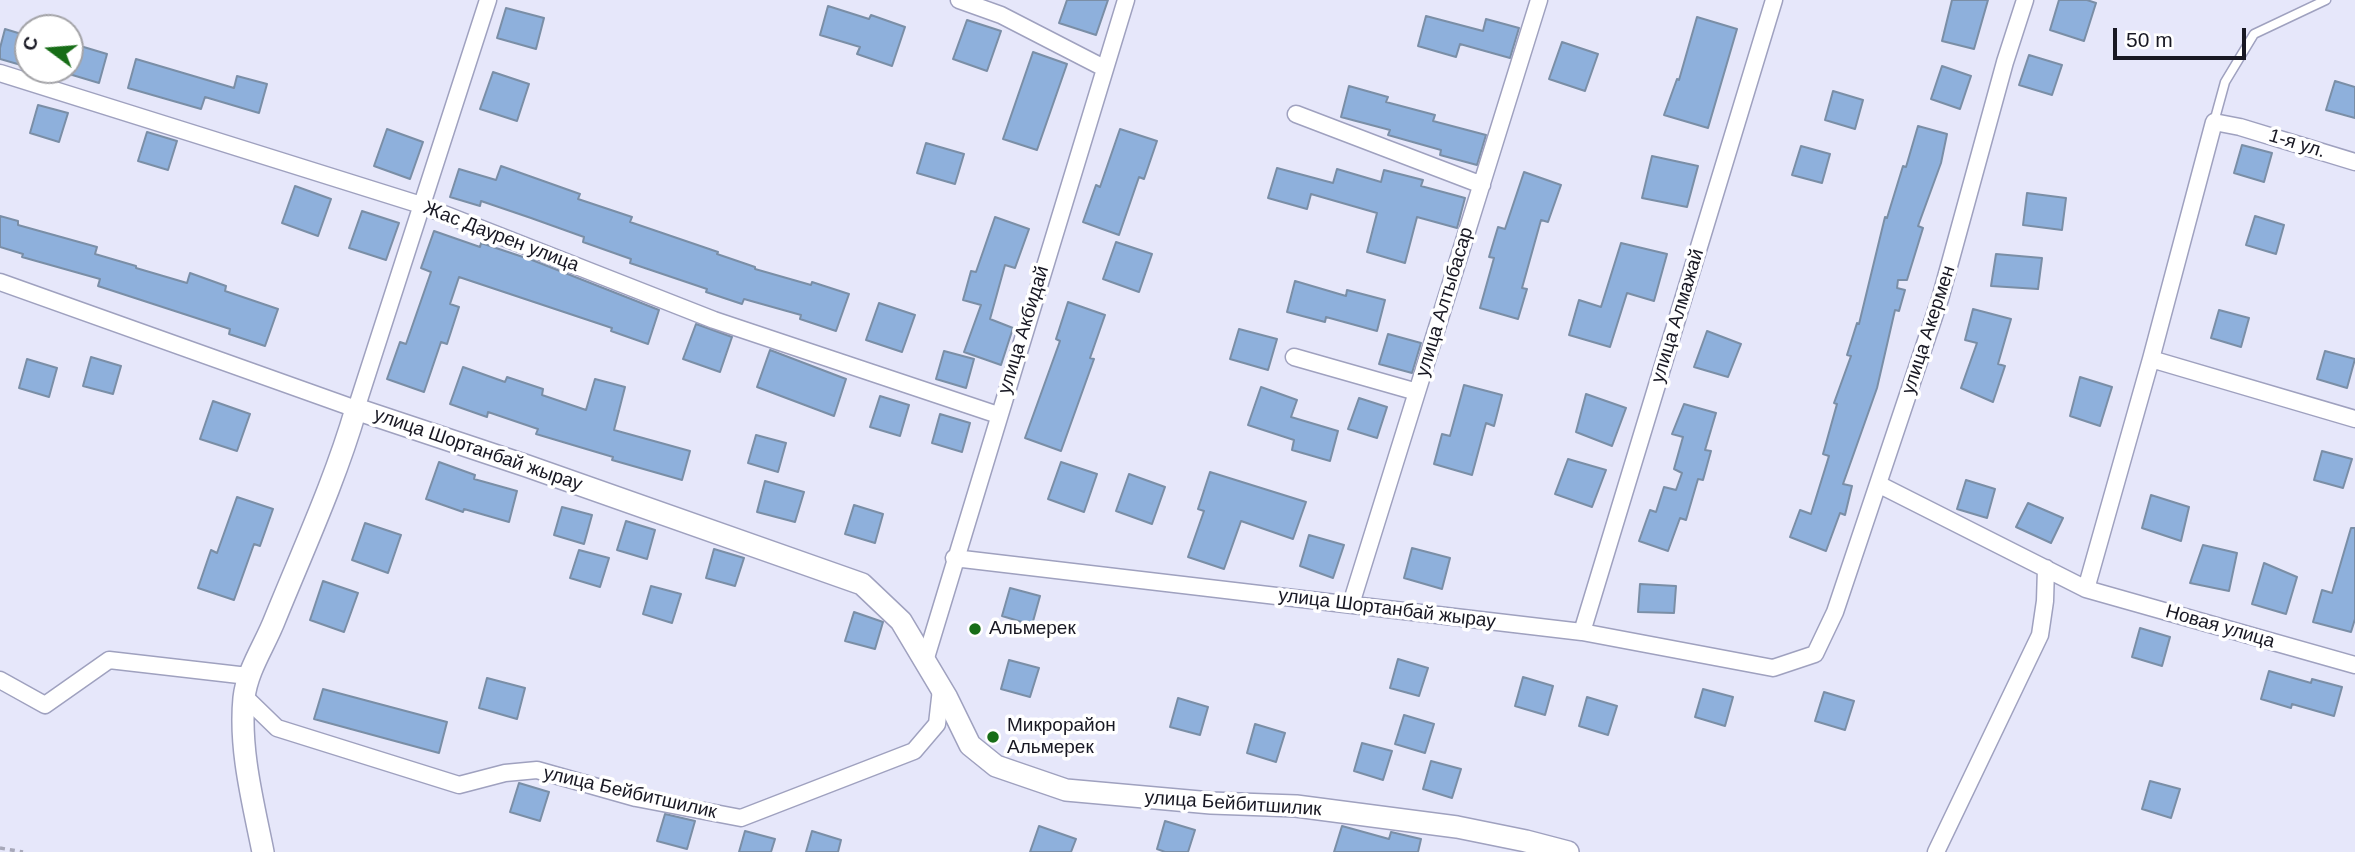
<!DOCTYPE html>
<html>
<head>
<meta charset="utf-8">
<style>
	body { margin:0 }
	#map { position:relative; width:2355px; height:852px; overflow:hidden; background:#e6e7fa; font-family:Arial,sans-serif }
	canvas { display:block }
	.north { position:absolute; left:14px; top:14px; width:70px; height:70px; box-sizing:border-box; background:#fff; border:2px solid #a3a3a7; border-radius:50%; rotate:286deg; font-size:19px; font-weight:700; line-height:28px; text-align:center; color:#181823 }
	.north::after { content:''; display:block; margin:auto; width:24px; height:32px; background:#176d17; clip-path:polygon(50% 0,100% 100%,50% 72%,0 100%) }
	.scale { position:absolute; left:2113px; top:28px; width:133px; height:32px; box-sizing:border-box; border:4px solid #181823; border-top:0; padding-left:9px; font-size:21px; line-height:24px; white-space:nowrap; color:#181823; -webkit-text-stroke:5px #fff; paint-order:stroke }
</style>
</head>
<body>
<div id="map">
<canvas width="2355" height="852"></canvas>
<div class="north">С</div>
<div class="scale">50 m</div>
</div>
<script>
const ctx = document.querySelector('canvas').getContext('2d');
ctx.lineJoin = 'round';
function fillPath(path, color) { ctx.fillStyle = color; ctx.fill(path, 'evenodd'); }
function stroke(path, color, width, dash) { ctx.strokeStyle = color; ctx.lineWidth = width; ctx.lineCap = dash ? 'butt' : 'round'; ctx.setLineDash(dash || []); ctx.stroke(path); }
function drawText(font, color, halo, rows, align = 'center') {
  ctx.font = font + ' Arial,sans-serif'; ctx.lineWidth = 7; ctx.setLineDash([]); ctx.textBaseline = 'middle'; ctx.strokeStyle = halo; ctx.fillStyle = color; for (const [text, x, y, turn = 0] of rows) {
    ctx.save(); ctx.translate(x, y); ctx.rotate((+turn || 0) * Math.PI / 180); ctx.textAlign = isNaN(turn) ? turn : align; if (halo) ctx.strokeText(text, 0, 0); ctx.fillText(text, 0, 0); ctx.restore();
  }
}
const building = new Path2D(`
	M1067 0H1108L1096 35 1059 23Z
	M1952 0H1988L1974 49 1942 41Z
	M2059 0H2087L2096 3 2084 41 2050 30Z
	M828 6 869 19 871 15 905 27 892 66 857 54 860 47 820 35Z
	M506 8 544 18 536 49 497 38Z
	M1426 16 1483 31 1486 19 1519 28 1510 58 1460 44 1456 57 1418 46Z
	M1697 17 1737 29 1708 128 1664 115 1677 79 1679 80Z
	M967 20 1001 31 987 71 953 59Z
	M5 29 28 36V67L0 59V48Z
	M1562 42 1598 54 1585 91 1549 79Z
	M77 45 107 54 99 83 69 74Z
	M1033 52 1067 64 1037 150 1003 139Z
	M2029 55 2062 65 2052 95 2019 85Z
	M136 59 234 88 237 76 267 84 259 113 205 97 201 109 128 88Z
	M1942 66 1971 76 1960 109 1931 99Z
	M493 72 529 84 517 121 480 109Z
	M2335 81 2355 87V118L2326 110Z
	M1349 86 1388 97 1386 102 1435 115 1433 121 1486 135 1477 165 1440 155 1441 150 1388 135 1390 130 1341 117Z
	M1833 91 1863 100 1855 129 1825 120Z
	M38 105 68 113 59 142 30 133Z
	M1918 126 1947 134 1941 163 1918 226 1923 228 1907 280H1898L1897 288 1905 290 1899 311 1895 310 1877 388 1843 484 1852 486 1845 515 1840 513 1826 551 1790 537 1800 510 1811 514 1829 456 1823 454 1837 404 1834 403 1851 356 1847 355 1857 323 1859 324 1885 217 1887 218 1903 166 1906 167Z
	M387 129 423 142 410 179 374 166Z
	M1120 129 1157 141 1144 179 1139 177 1119 235 1083 222 1096 185 1100 187Z
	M147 132 177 141 168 170 138 161Z
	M926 143 964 154 955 184 917 173Z
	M2242 145 2272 153 2264 182 2234 173Z
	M1801 146 1830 154 1822 183 1792 175Z
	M1652 156 1698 166 1687 207 1642 198Z
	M501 166 580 194 578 199 632 217 630 222 718 252 717 254 755 267V269L811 285 812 282 849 294 836 331 800 319 801 315 744 299 742 304 706 292 707 289 630 263 631 259 583 242 584 237 531 218 481 201 480 206 450 197 459 169 496 180Z
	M1277 168 1333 183 1337 169 1381 182 1384 170 1423 180 1421 186 1465 198 1457 228 1417 217 1405 263 1367 252 1377 213 1311 194 1307 209 1268 198Z
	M1524 172 1561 185 1548 222 1541 220 1522 288 1527 289 1518 319 1480 308 1494 258 1489 257 1498 227 1505 229Z
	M295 186 331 199 318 236 282 223Z
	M2027 193 2066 198 2062 230 2023 225Z
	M362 211 399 223 386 260 349 248Z
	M0 216 18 221V225L97 247 95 254 136 266V268L187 283 190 273 226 286 225 291 278 309 265 346 229 334 230 329 98 286 100 279 22 257 23 254 0 247Z
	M2255 216 2284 225 2276 254 2246 245Z
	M995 217 1029 229 1015 268 1005 265 990 319 1013 328 1001 365 964 352 981 305 963 300 971 271 976 272Z
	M434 231 480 247 481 243 532 260 659 310 648 344 611 331 612 328 459 277 450 304 459 307 447 344 441 342 424 392 387 379 400 342 406 344 431 272 421 268Z
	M1116 242 1152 254 1139 292 1103 279Z
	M1621 243 1667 254 1654 301 1627 293 1610 347 1569 335 1579 300 1601 307Z
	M1996 254 2042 258 2038 289 1991 286Z
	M1295 281 1346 296 1347 290 1385 300 1377 331 1326 317 1325 322 1287 312Z
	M1068 302 1105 315 1090 358 1094 359 1061 451 1025 438 1060 341 1056 339Z
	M879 303 915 315 902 352 866 340Z
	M1973 309 2011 319 1998 364 2005 366 1993 402 1961 388 1977 343 1965 340Z
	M2219 310 2249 318 2241 347 2211 338Z
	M696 324 732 337 720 372 683 359Z
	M1239 329 1277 339 1268 370 1230 359Z
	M1707 331 1741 344 1728 377 1694 367Z
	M1388 334 1421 343 1412 373 1379 364Z
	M770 350 846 379 834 416 757 387Z
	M944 351 974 359 966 388 936 379Z
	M2325 351 2355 359 2347 388 2317 379Z
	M91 357 121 366 113 394 83 386Z
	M27 359 57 368 49 397 19 388Z
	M463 367 505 382 507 377 543 389 542 395 586 410 595 379 625 387 614 430 690 451 682 480 612 460 613 457 536 434 538 429 488 412 487 417 450 404Z
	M2080 377 2112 387 2100 426 2070 416Z
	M1464 385 1502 395 1494 426 1486 423 1472 475 1434 464 1442 434 1450 436Z
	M1261 387 1297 400 1291 417 1338 431 1330 461 1292 450 1294 440 1248 425Z
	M1586 394 1626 408 1612 446 1576 432Z
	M880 396 909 405 900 436 870 427Z
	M1359 398 1387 407 1377 438 1348 429Z
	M213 401 250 414 237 451 200 439Z
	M1684 404 1716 413 1705 450 1711 451 1703 480 1698 479 1686 520 1680 518 1668 551 1639 541 1650 510 1656 512 1664 487 1676 490 1682 473 1674 469 1683 437 1672 434Z
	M940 414 970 423 962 452 932 443Z
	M756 435 786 443 778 472 748 463Z
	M2322 451 2352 459 2343 488 2314 480Z
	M1568 459 1606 470 1592 507 1555 494Z
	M439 462 475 475 474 479 517 491 509 522 464 509 463 512 426 499Z
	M1061 462 1097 474 1084 512 1048 499Z
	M1210 472 1306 502 1293 539 1241 521 1224 569 1188 557 1204 511 1198 509Z
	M1129 474 1165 487 1152 524 1116 511Z
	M1966 480 1995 489 1987 518 1957 509Z
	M765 481 804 492 795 522 757 512Z
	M2151 495 2189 507 2181 541 2142 528Z
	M237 497 273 509 260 546 254 544 234 600 198 588 211 550 217 553Z
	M2028 503 2063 518 2051 543 2016 527Z
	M854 505 883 514 875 543 845 534Z
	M562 507 592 515 584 544 554 535Z
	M626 521 655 530 647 559 617 550Z
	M365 523 401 535 388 573 352 560Z
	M2351 528H2355V619L2351 632 2313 622 2322 590 2332 593Z
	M1309 535 1344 545 1333 578 1300 566Z
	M2203 545 2237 553 2229 591 2190 583Z
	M1412 548 1450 558 1442 589 1404 578Z
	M714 549 744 558 735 586 706 578Z
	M579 550 609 558 600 587 570 578Z
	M2264 563 2297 577 2286 614 2252 604Z
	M323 581 358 593 344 632 310 620Z
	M1640 584 1676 586 1674 613 1638 612Z
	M651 586 681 594 672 623 643 614Z
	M1010 588 1040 596 1032 625 1002 616Z
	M854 612 883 622 875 649 845 641Z
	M2140 628 2170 637 2162 666 2132 657Z
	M1398 659 1428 668 1419 696 1390 688Z
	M1009 660 1039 668 1030 697 1001 689Z
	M2269 671 2311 683 2312 679 2342 687 2334 716 2292 704 2291 708 2261 699Z
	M1523 677 1553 686 1545 715 1515 706Z
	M487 678 525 688 517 719 479 708Z
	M323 689 447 722 439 753 314 719Z
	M1703 689 1733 697 1725 726 1695 717Z
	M1824 692 1854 701 1845 730 1815 721Z
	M1587 697 1617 706 1608 735 1579 726Z
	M1178 698 1208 707 1200 735 1170 727Z
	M1404 715 1434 724 1425 753 1395 744Z
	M1255 724 1285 733 1276 762 1247 753Z
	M1362 743 1392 751 1383 780 1354 771Z
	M1431 761 1461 769 1452 798 1423 789Z
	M2150 781 2180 789 2171 818 2142 809Z
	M519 783 549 792 540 821 510 812Z
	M665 814 695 821 687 849 657 841Z
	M1165 821 1195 830 1188 852H1165L1157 849Z
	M1039 826 1076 839 1071 852H1030Z
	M1342 826 1389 839 1391 832 1421 839 1418 852H1334Z
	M745 831 775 839 771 852H739Z
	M812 831 841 840 838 852H806Z`);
const path = new Path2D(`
	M0 848 23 852`);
const service = new Path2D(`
	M2214 122 2225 82 2254 34 2326 0`);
const minor = new Path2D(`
	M959 0 1001 15 1104 68
	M0 73 421 205 714 320 998 415
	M1296 114 1482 185
	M0 282 356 409 488 0
	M1294 357 1417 392
	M2151 359 2355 419
	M1878 484 2086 589 2355 665
	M954 558 1582 632 1773 668 1815 654 1835 612 1940 299 2005 62 2025 0
	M2086 589 2151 359 2214 122 2240 127 2355 162
	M1351 604 1539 0
	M1582 632 1774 0
	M925 661 1126 0
	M0 680 45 705 109 660 248 676
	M244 696 277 728 459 785 505 773 537 770 636 798 741 818 914 751 937 724 941 689
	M1936 852 2040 635 2045 601 2046 568`);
const tertiary = new Path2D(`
	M263 852C253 802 239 749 244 698 247 670 265 645 275 619 303 550 335 481 356 409L527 466 862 584 901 621 947 698 970 745 996 766 1066 790 1211 803 1296 806 1457 827 1526 841 1568 852`);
const markers = [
	[975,629,7,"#176d17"],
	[993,737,7,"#176d17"]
];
const streetNames = [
	["1-я ул.",2297,144,17],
	["Жас Даурен улица",501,237,21],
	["улица Алтыбасар",1445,302,-73],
	["улица Алмажай",1678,316,-73],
	["улица Акбидай",1024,330,-73],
	["улица Акермен",1929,330,-72],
	["улица Шортанбай жырау",478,450,19],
	["улица Шортанбай жырау",1387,609,7],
	["Новая улица",2220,627,16],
	["улица Бейбитшилик",630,793,13],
	["улица Бейбитшилик",1233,804,4]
];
const poiNames = [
	["Альмерек",989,629],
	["Микрорайон",1007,726],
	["Альмерек",1007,748]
];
fillPath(building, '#8eb0dc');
stroke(building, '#7a8ea6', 2);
stroke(service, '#9fa1bf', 11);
stroke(minor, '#9fa1bf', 19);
stroke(tertiary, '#9fa1bf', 24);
stroke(path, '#a7a8b9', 3.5, [5, 5]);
stroke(service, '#fff', 8);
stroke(minor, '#fff', 16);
stroke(tertiary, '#fff', 21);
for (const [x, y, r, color] of markers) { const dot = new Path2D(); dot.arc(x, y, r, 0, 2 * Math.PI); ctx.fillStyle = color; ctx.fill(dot); stroke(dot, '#fff', 2.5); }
drawText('19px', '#181823', '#fff', streetNames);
drawText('19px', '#181823', '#fff', poiNames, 'left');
</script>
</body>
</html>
